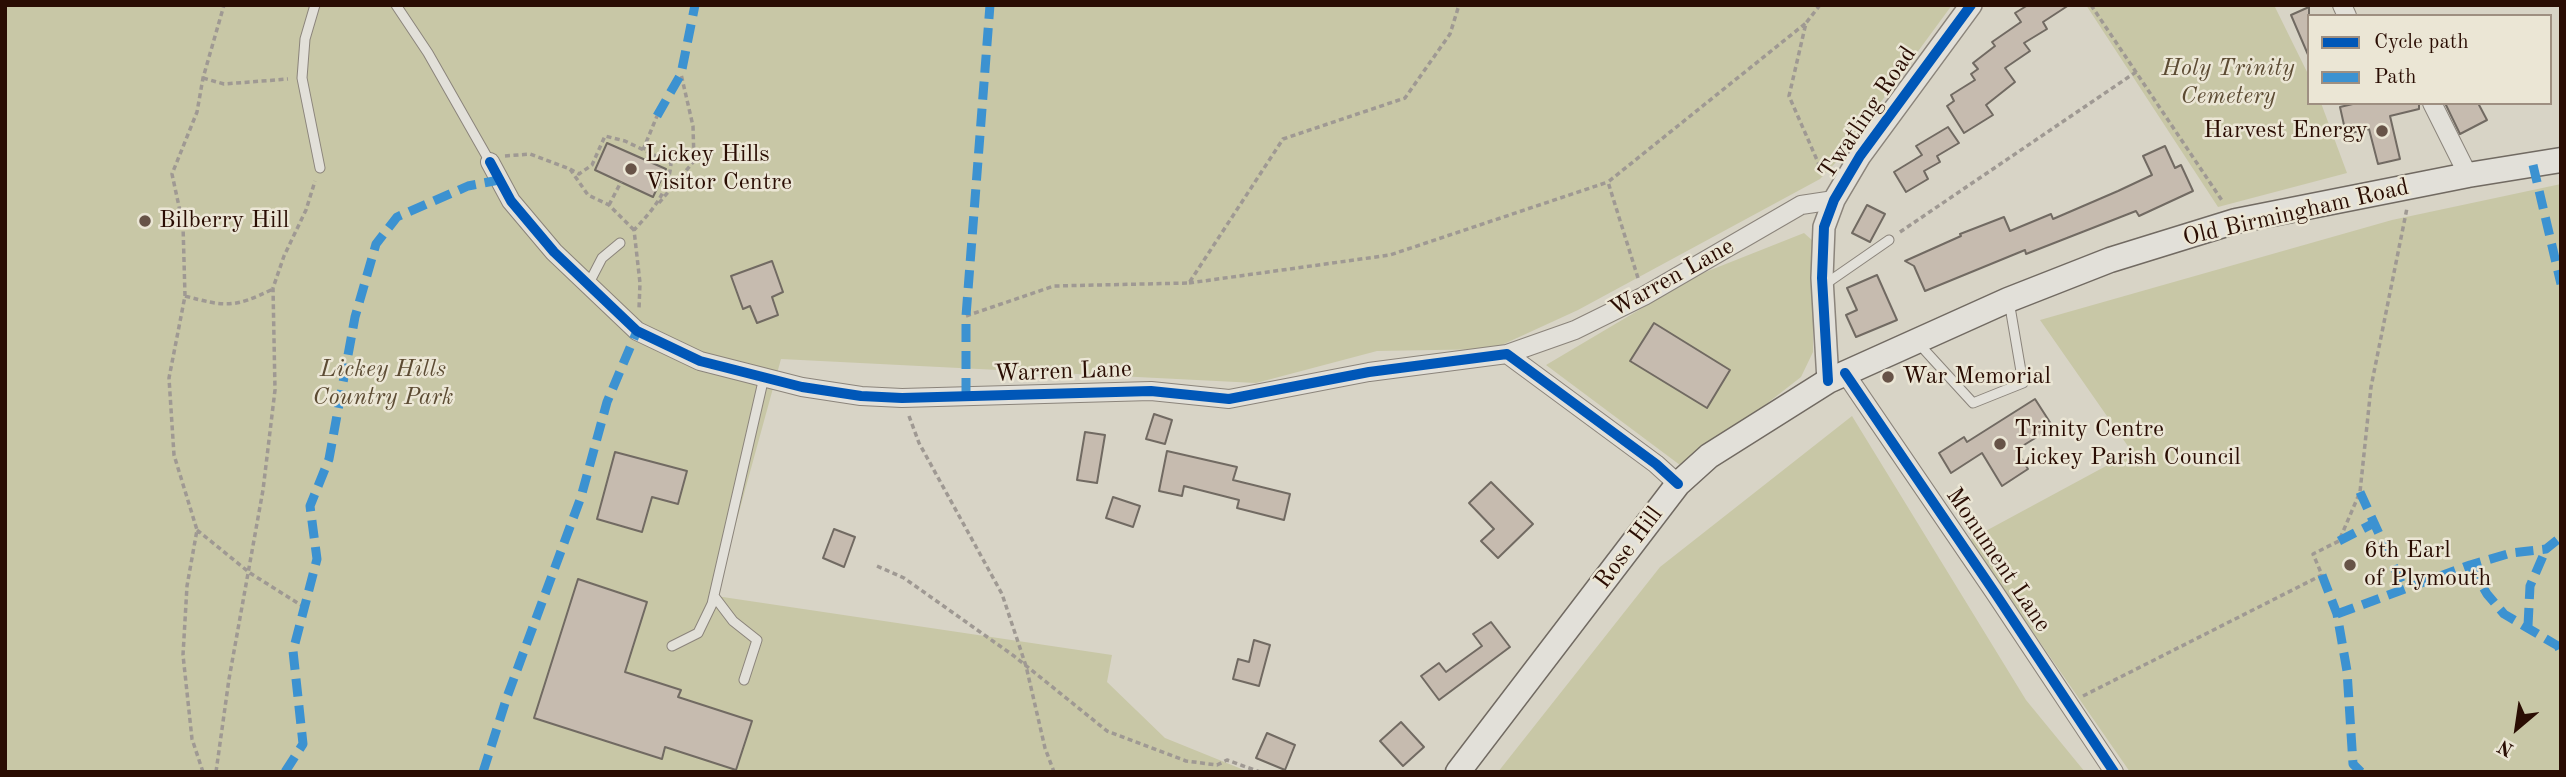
<!DOCTYPE html>
<html>
<head>
<meta charset="utf-8">
<style>
	body { margin:0 }
	#map { position:relative; width:2566px; height:777px; overflow:hidden; background:#d8d4c6; font-family:"Old Standard TT",serif }
	canvas { display:block }
	.frame { position:absolute; inset:0; border:7px solid #2a0d03; pointer-events:none }
	.legend { position:absolute; left:2307px; top:14px; width:245px; height:91px; box-sizing:border-box; background:#ebe6d5; border:2px solid #9e8f81; margin:0; padding:9px 12px; list-style:none; font-size:21px; color:#2a0d03 }
	.legend li { display:flex; align-items:center; gap:14px; height:35px }
	.legend b { width:35px; border:2px solid #9e8f81 }
	.north { position:absolute; left:2482px; top:693px; width:70px; height:70px; -webkit-text-stroke:5px #ebe6d5; paint-order:stroke; rotate:209deg; font-size:19px; font-weight:700; line-height:28px; text-align:center; color:#2a0d03 }
	.north::after { content:''; display:block; margin:auto; width:24px; height:32px; background:#2a0d03; clip-path:polygon(50% 0,100% 100%,50% 72%,0 100%) }
</style>
</head>
<body>
<div id="map">
<canvas width="2566" height="777"></canvas>
<div class="frame"></div>
<ul class="legend">
<li><b style="height:9px;background:#0057b8"></b>Cycle path</li>
<li><b style="height:9px;background:#3c92d1"></b>Path</li>
</ul>
<div class="north">N</div>
</div>
<script>
const ctx = document.querySelector('canvas').getContext('2d');
ctx.lineJoin = 'round';
function fillPath(path, color) { ctx.fillStyle = color; ctx.fill(path, 'evenodd'); }
function stroke(path, color, width, dash) { ctx.strokeStyle = color; ctx.lineWidth = width; ctx.lineCap = dash ? 'butt' : 'round'; ctx.setLineDash(dash || []); ctx.stroke(path); }
function drawText(font, color, halo, rows, align = 'center') {
  ctx.font = font + ' "Old Standard TT",serif'; ctx.lineWidth = 5; ctx.setLineDash([]); ctx.textBaseline = 'middle'; ctx.strokeStyle = halo; ctx.fillStyle = color; for (const [text, x, y, turn = 0] of rows) {
    ctx.save(); ctx.translate(x, y); ctx.rotate((+turn || 0) * Math.PI / 180); ctx.textAlign = isNaN(turn) ? turn : align; if (halo) ctx.strokeText(text, 0, 0); ctx.fillText(text, 0, 0); ctx.restore();
  }
}
const green = new Path2D(`
	M5 5H1952L1839 159 1820 179 1578 310 1493 349 1377 351 1256 383 781 359 716 596 1112 655 1107 682 1165 738 1249 772H5Z
	M2086 5H2274L2309 76V103H2321L2347 173 2218 207Z
	M2561 184V772H2130L1969 540 2132 452 2040 320 2392 220Z
	M1804 233 1813 241V352L1801 377 1684 468 1546 365 1698 275Z
	M1852 416 2026 700 2085 772H1498L1660 567Z`);
const building = new Path2D(`
	M2028 5H2069L2043 22 2047 29 2024 43 2030 51 2005 68 2015 82 1986 105 1993 115 1964 133 1947 106 1954 101 1951 95 1975 80 1971 74 1978 69 1973 63 1995 46 1992 42 2021 22 2015 13Z
	M2309 7V57L2291 15Z
	M2357 103H2419V109L2390 116 2400 159 2378 164 2369 129 2346 134 2340 107Z
	M2445 103H2478L2487 120 2460 134Z
	M1948 127 1959 143 1937 156 1940 162 1924 171 1928 179 1906 192 1894 172 1922 155 1916 146Z
	M607 143 666 169 653 197 595 170Z
	M2165 146 2175 168 2181 165 2193 191 2139 216 2136 211 2026 254 2025 250 1925 291 1914 266 1905 261 1961 236 1960 234 2004 217 2010 231 2051 214 2053 219 2118 191 2152 175 2143 156Z
	M1867 205 1885 214 1870 242 1852 233Z
	M772 261 783 292 772 297 778 315 757 323 750 306 743 309 731 276Z
	M1877 275 1897 320 1856 337 1846 315 1857 310 1847 288Z
	M1654 323 1730 370 1707 408 1630 361Z
	M2035 399 2053 427 2016 450 2028 469 2002 486 1982 453 1951 473 1939 453 1964 437 1967 442Z
	M1154 414 1172 420 1165 444 1146 439Z
	M1085 432 1105 435 1097 483 1077 480Z
	M1167 451 1237 467 1233 480 1290 494 1284 520 1237 508 1239 500 1184 486 1182 496 1159 491Z
	M615 452 687 471 678 504 652 497 642 532 597 519Z
	M1491 482 1533 524 1498 558 1481 541 1494 529 1469 503Z
	M1113 497 1140 506 1133 527 1106 518Z
	M834 529 855 537 844 567 823 558Z
	M578 579 647 602 625 672 681 690 678 697 752 721 736 770 665 747 662 759 534 718Z
	M1491 622 1510 647 1439 700 1421 676 1439 663 1446 672 1482 646 1473 634Z
	M1254 640 1270 645 1259 686 1233 679 1238 659 1249 662Z
	M1401 722 1424 747 1403 766 1380 741Z
	M1267 733 1295 745 1285 770 1256 758Z`);
const path = new Path2D(`
	M1820 5 1806 23 1789 96 1824 176
	M2091 5 2223 202
	M203 78 224 84 288 79
	M643 150 657 116
	M505 156 530 154 570 169 588 195 609 205 634 230 632 232
	M570 169 579 174 592 165 605 136 625 141 671 163C669 191 653 210 634 230L640 283 639 309
	M659 203 694 161 693 126 681 74
	M609 205 621 182
	M1900 232 2136 72
	M1638 278 1608 182 1806 23
	M1189 283 1390 255 1608 182
	M185 296C226 307 234 308 273 289
	M966 316 1054 286 1189 283 1283 139 1405 98 1450 34 1459 5
	M909 416 919 443 1002 594 1026 666 1045 748 1054 772
	M197 530 250 573 304 607
	M877 566 904 578 1014 656 1107 731 1186 761 1217 765 1227 760 1260 772
	M2083 696 2322 575 2313 554 2339 541 2360 492 2371 387 2407 208
	M203 772 192 739 183 655 187 586 197 530 174 455 169 378 185 296 183 225 172 174 197 112 203 78 224 5
	M216 772 229 679 263 490 275 390 273 288 284 256 306 210 315 181`);
const service = new Path2D(`
	M315 5 305 39 302 78 320 168
	M396 5 428 53 490 162
	M588 285 602 258 620 243
	M1824 285 1889 240
	M1919 344 1973 403 2023 383 2009 301
	M714 596 733 621 757 640 744 680
	M672 646 698 633 712 604 764 377`);
const minor = new Path2D(`
	M2342 5 2347 16
	M2432 103 2468 175
	M490 162 511 201 554 252 637 331 700 361 802 387 861 396 902 398 1151 391 1229 399 1369 372 1507 354 1656 464 1678 484
	M1507 354 1575 330 1644 296 1801 205 1834 200
	M1845 373 1995 593 2114 772`);
const tertiary = new Path2D(`
	M1828 381 1822 278 1824 227 1834 200 1860 156 1971 5`);
const secondary = new Path2D(`
	M1458 772 1678 484 1709 456 1828 381 2008 300 2110 260 2236 221 2468 175 2561 160`);
const quiet = new Path2D(`
	M657 116 681 74 695 5
	M2533 165 2561 284
	M966 396V316L990 5
	M2360 492 2404 589
	M2339 541 2374 523
	M2470 565 2487 594 2504 614 2558 646 2561 652
	M2322 575 2337 614 2347 671 2353 764 2361 772
	M2337 614 2470 565 2511 553 2546 549 2561 537
	M2528 626 2530 586 2546 549
	M285 772 303 744 293 651 317 559 310 506 329 459 355 317 376 244 397 217 468 186 499 180
	M483 772 507 697 581 497 607 402 637 331`);
const cycleway = new Path2D(`
	M490 162 511 201 554 252 637 331 700 361 802 387 861 396 902 398 1151 391 1229 399 1369 372 1507 354 1656 464 1678 484
	M1845 373 1995 593 2114 772
	M1828 381 1822 278 1824 227 1834 200 1860 156 1971 5`);
const markers = [
	[2382,131,7,"#675347"],
	[631,169,7,"#675347"],
	[145,221,7,"#675347"],
	[1888,377,7,"#675347"],
	[2000,444,7,"#675347"],
	[2350,565,7,"#675347"]
];
const parkNames = [
	["Holy Trinity",2228,69],
	["Cemetery",2228,97],
	["Lickey Hills",383,370],
	["Country Park",383,398]
];
const streetNames = [
	["Twatling Road",1868,113,-56],
	["Old Birmingham Road",2296,213,-13],
	["Warren Lane",1672,278,-29],
	["Warren Lane",1063,372,-2],
	["Rose Hill",1629,548,-53],
	["Monument Lane",1998,560,56]
];
const poiNames = [
	["Harvest Energy",2368,131,"right"],
	["Lickey Hills",645,155],
	["Visitor Centre",645,183],
	["Bilberry Hill",159,221],
	["War Memorial",1902,377],
	["Trinity Centre",2014,430],
	["Lickey Parish Council",2014,458],
	["6th Earl",2364,551],
	["of Plymouth",2364,579]
];
fillPath(green, '#c8c7a6');
fillPath(building, '#c6bbaf');
stroke(building, '#716a62', 2);
stroke(service, '#8b847b', 11);
stroke(minor, '#8b847b', 20);
stroke(tertiary, '#8b847b', 24);
stroke(secondary, '#716a62', 27);
stroke(path, '#9f9993', 3.5, [5, 3.5]);
stroke(service, '#e2e0d9', 9);
stroke(minor, '#e2e0d9', 18);
stroke(tertiary, '#e2e0d9', 21);
stroke(secondary, '#e2e0d9', 24);
stroke(quiet, '#3c92d1', 9, [18, 9]);
stroke(cycleway, '#0057b8', 10);
for (const [x, y, r, color] of markers) { const dot = new Path2D(); dot.arc(x, y, r, 0, 2 * Math.PI); ctx.fillStyle = color; ctx.fill(dot); stroke(dot, '#ebe6d5', 2.5); }
drawText('italic 24px', '#5c4b33', '#ebe6d5', parkNames);
drawText('24px', '#2a0d03', '#ebe6d5', streetNames);
drawText('24px', '#2a0d03', '#ebe6d5', poiNames, 'left');
</script>
</body>
</html>
